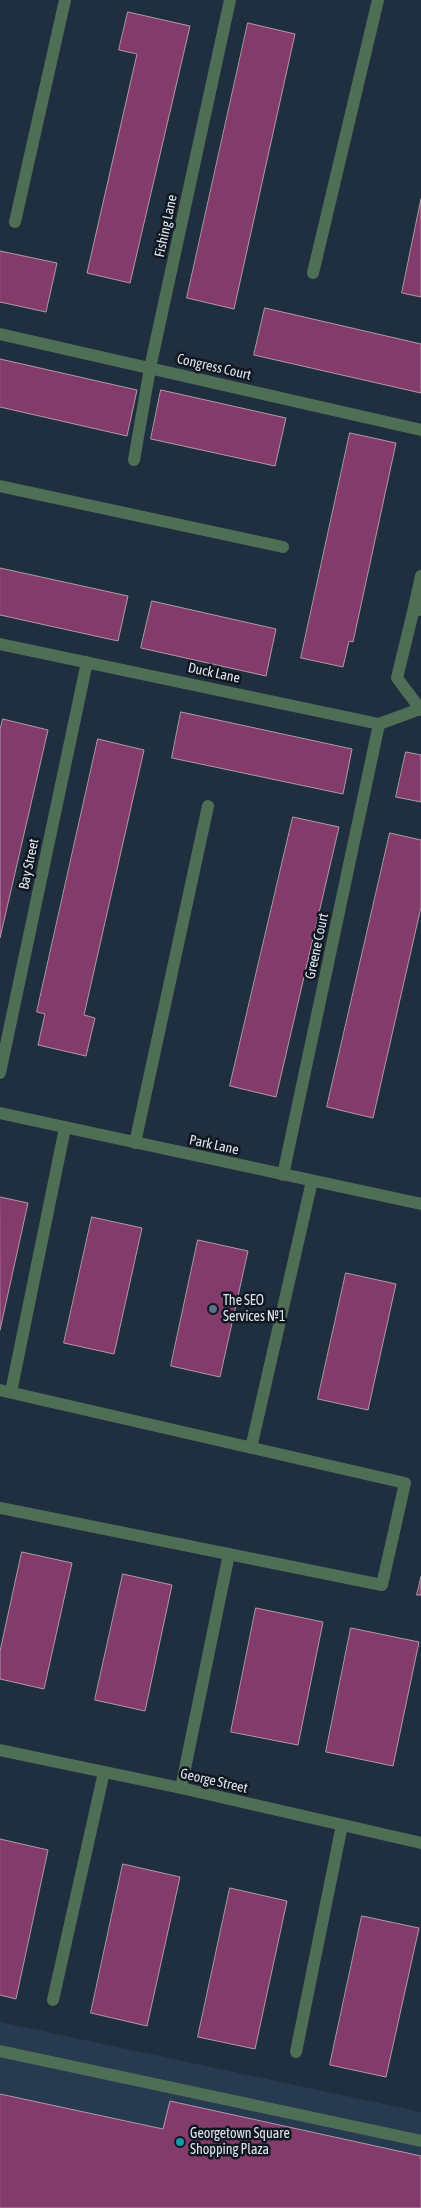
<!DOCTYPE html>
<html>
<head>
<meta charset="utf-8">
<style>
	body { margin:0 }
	canvas { display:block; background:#202f3f }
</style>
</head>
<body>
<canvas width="421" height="2208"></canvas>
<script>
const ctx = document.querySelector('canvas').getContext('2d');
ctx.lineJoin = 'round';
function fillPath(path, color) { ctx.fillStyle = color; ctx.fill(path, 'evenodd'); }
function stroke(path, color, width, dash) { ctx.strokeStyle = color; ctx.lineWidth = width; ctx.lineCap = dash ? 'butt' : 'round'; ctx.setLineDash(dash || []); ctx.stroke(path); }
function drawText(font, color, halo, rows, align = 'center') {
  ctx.font = font + ' "Asap Condensed",sans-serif'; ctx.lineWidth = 5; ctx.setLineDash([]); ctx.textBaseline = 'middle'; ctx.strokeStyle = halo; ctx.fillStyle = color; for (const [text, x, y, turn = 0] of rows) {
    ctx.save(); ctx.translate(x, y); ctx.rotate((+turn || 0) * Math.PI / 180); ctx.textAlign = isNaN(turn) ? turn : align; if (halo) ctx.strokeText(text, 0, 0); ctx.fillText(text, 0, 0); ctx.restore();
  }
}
const built = new Path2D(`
	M0 2022 421 2112V2208H0Z`);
const building = new Path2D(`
	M128 12 190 26 130 283 87 273 137 54 119 50Z
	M248 23 295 34 234 309 187 298Z
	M421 199V297L402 293Z
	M0 251 57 263 46 312 0 302Z
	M265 308 421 344V393L254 355Z
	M0 359 137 390 127 436 0 407Z
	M161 390 286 418 275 466 151 439Z
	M350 433 396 443 353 642 349 641 343 667 301 658Z
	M0 568 128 596 118 641 0 615Z
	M152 601 276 629 266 676 141 648Z
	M181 712 352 749 343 794 172 758Z
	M3 719 48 730 0 938V730Z
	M98 739 144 750 84 1015 95 1018 86 1056 38 1045 45 1014 37 1012Z
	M406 752 421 755V802L396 797Z
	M293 817 339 827 276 1097 230 1086Z
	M390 833 421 840V907L373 1118 327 1107Z
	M0 1197 28 1203 0 1330Z
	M92 1217 142 1228 114 1354 64 1343Z
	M198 1240 248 1251 220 1377 171 1366Z
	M346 1273 396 1284 368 1410 318 1399Z
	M22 1552 72 1563 44 1689 0 1679V1652Z
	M123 1574 172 1585 145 1711 95 1700Z
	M421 1577V1595H417Z
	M256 1608 323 1622 298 1745 231 1732Z
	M351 1628 419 1642 393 1766 326 1752Z
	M0 1839 48 1850 16 1999 0 1995Z
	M123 1864 180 1877 147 2026 91 2013Z
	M230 1888 287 1901 255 2049 198 2037Z
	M362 1916 419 1928 386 2077 330 2065Z
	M0 2094 163 2129 170 2101 421 2156V2208H0Z`);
const service = new Path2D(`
	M15 222 65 0
	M313 273 378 0
	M0 486 283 547
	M135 1143 208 806
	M0 1390 405 1483 382 1585 0 1508
	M11 1392 65 1128
	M251 1448 312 1181
	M181 1788 229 1554
	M53 2000 104 1772
	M0 2051 421 2141
	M296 2052 342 1825`);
const pedestrian = new Path2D(`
	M0 334 421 430
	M134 460 150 368 230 0
	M421 609 413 612 397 678 421 710
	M413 612 421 576
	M0 644 379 724 420 709
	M0 1073 87 662
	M283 1175 379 724`);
const minor = new Path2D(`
	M0 1113 421 1204
	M0 1750 181 1788 421 1843`);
const markers = [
	[213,1309,5,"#5c6f8a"],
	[180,2142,5,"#0f9aa8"]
];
const streetNames = [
	["Fishing Lane",166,226,-78],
	["Congress Court",214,367,13],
	["Duck Lane",214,673,12],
	["Bay Street",29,864,-78],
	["Greene Court",317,946,-78],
	["Park Lane",214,1145,12],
	["George Street",214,1781,13]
];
const poiNames = [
	["The SEO",223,1301],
	["Services №1",223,1317],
	["Georgetown Square",190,2134],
	["Shopping Plaza",190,2150]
];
fillPath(built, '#273a4f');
fillPath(building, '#823b6b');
stroke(building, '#b198a7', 1);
stroke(service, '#4f6e56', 12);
stroke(pedestrian, '#4f6e56', 12);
stroke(minor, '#4f6e56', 12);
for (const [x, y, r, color] of markers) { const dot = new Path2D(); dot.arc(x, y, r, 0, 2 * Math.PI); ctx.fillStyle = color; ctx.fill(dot); stroke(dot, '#10171e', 2); }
drawText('14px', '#dce6f1', '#10171e', streetNames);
drawText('14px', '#dce6f1', '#10171e', poiNames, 'left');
</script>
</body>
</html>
